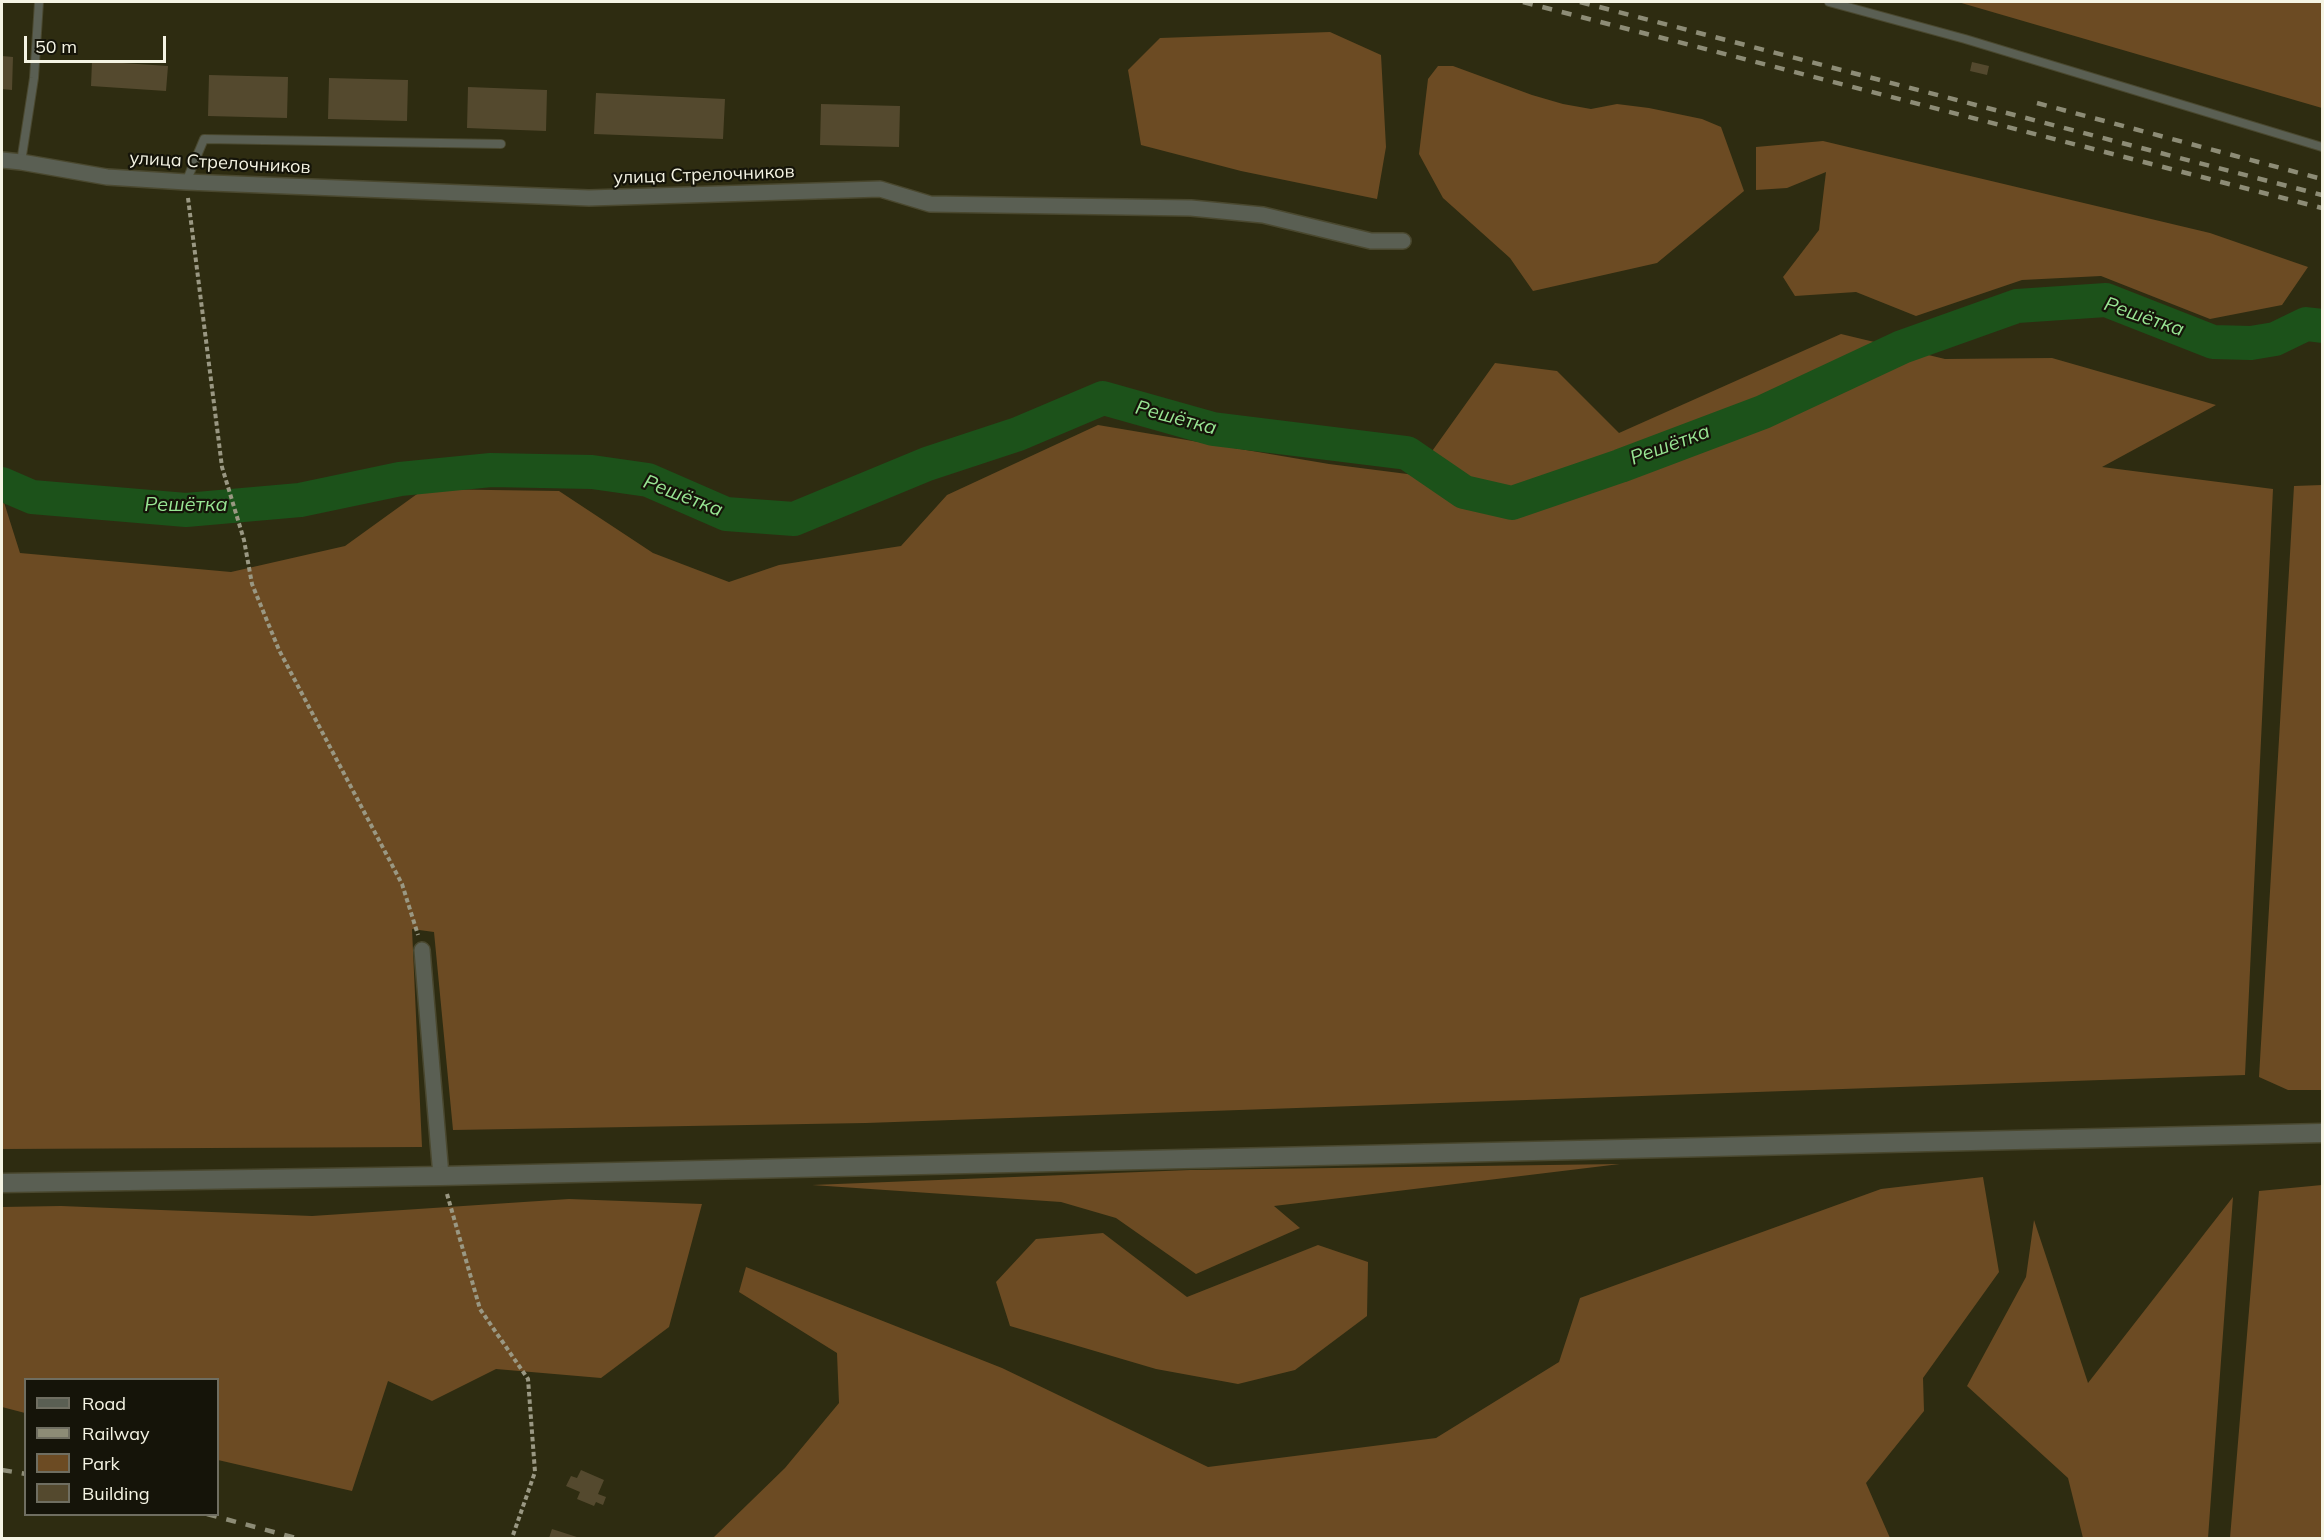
<!DOCTYPE html>
<html>
<head>
<meta charset="utf-8">
<style>
	body { margin:0 }
	#map { position:relative; width:2324px; height:1540px; overflow:hidden; background:#2e2c11; font-family:Mulish,sans-serif }
	canvas { display:block }
	.frame { position:absolute; inset:0; border:3px solid #f5f4e4; pointer-events:none }
	.legend { position:absolute; left:24px; top:1378px; width:195px; height:138px; box-sizing:border-box; background:#151409; border:2px solid #6f6e61; margin:0; padding:8px 10px; list-style:none; font-size:18px; color:#f5f4e4 }
	.legend li { display:flex; align-items:center; gap:12px; height:30px }
	.legend b { width:30px; border:2px solid #6f6e61 }
	.scale { position:absolute; left:24px; top:36px; width:142px; height:27px; box-sizing:border-box; border:3px solid #f5f4e4; border-top:0; padding-left:8px; font-size:18px; line-height:21px; white-space:nowrap; color:#f5f4e4; -webkit-text-stroke:4px #151409; paint-order:stroke }
</style>
</head>
<body>
<div id="map">
<canvas width="2324" height="1540"></canvas>
<div class="frame"></div>
<ul class="legend">
<li><b style="height:8px;background:#5a5f53"></b>Road</li>
<li><b style="height:8px;background:#8d8c76"></b>Railway</li>
<li><b style="height:16px;background:#6c4b23"></b>Park</li>
<li><b style="height:16px;background:#54492e"></b>Building</li>
</ul>
<div class="scale">50 m</div>
</div>
<script>
const ctx = document.querySelector('canvas').getContext('2d');
ctx.lineJoin = 'round';
function fillPath(path, color) { ctx.fillStyle = color; ctx.fill(path, 'evenodd'); }
function stroke(path, color, width, dash) { ctx.strokeStyle = color; ctx.lineWidth = width; ctx.lineCap = dash ? 'butt' : 'round'; ctx.setLineDash(dash || []); ctx.stroke(path); }
function drawText(font, color, halo, rows, align = 'center') {
  ctx.font = font + ' Mulish,sans-serif'; ctx.lineWidth = 4.5; ctx.setLineDash([]); ctx.textBaseline = 'middle'; ctx.strokeStyle = halo; ctx.fillStyle = color; for (const [text, x, y, turn = 0] of rows) {
    ctx.save(); ctx.translate(x, y); ctx.rotate((+turn || 0) * Math.PI / 180); ctx.textAlign = isNaN(turn) ? turn : align; if (halo) ctx.strokeText(text, 0, 0); ctx.fillText(text, 0, 0); ctx.restore();
  }
}
const green = new Path2D(`
	M1958 2H2322V108Z
	M1330 32 1381 55 1386 147 1377 199 1241 171 1141 145 1128 70 1160 38Z
	M1438 66H1453L1532 95 1563 104 1591 109 1617 104 1649 108 1702 119 1721 127 1744 191 1657 263 1533 291 1510 258 1443 198 1419 154 1428 79Z
	M1823 141 2210 233 2308 267 2282 305 2210 319 2101 276 2022 280 1916 316 1856 292 1795 296 1783 277 1819 230 1826 172 1787 188 1756 190V147Z
	M1841 334 1945 359 2052 358 2216 405 2102 467 2273 489 2245 1075 866 1123 453 1130 434 932 412 929 422 1147 2 1149V496L20 553 231 572 345 546 424 489 559 491 653 553 729 582 779 565 901 546 947 495 1098 425 1329 464 1415 475 1495 363 1557 371 1619 433Z
	M2322 485V1090H2288L2259 1077 2294 486Z
	M1620 1164 1274 1206 1300 1228 1196 1274 1116 1218 1061 1202 812 1185 1190 1170Z
	M1983 1177 1999 1272 1923 1378 1924 1411 1866 1483 1890 1538H713L785 1468 839 1403 837 1353 739 1292 746 1267 1002 1368 1208 1467 1436 1438 1559 1362 1580 1298 1881 1189Z
	M2322 1185V1538H2230L2259 1191Z
	M2233 1197 2208 1538H2083L2068 1478 1967 1386 2026 1277 2034 1220 2088 1383Z
	M569 1199 702 1204 669 1327 601 1378 496 1369 432 1401 388 1381 352 1491 218 1460V1380H26L25 1413 2 1407V1207L61 1206 312 1216Z
	M1103 1233 1187 1297 1318 1245 1368 1262 1367 1316 1295 1370 1238 1384 1156 1369 1010 1326 996 1282 1036 1239Z`);
const river = new Path2D(`
	M2 484 32 497 186 510 300 500 400 479 491 470 592 472 648 480 726 514 794 519 927 464 1018 434 1103 398 1213 429 1407 453 1464 492 1512 503 1620 466 1763 412 1902 347 2017 306 2106 300 2213 342 2251 343 2275 339 2306 324 2322 326`);
const building = new Path2D(`
	M2 56 13 57 12 90 2 89Z
	M92 61 168 66 166 91 91 86Z
	M1972 62 1989 66 1987 75 1970 71Z
	M209 75 288 77 287 118 208 116Z
	M329 78 408 80 407 121 328 119Z
	M468 87 547 90 546 131 467 128Z
	M596 93 725 99 723 139 594 134Z
	M821 104 900 106 899 147 820 145Z
	M581 1470 604 1480 598 1494 606 1497 603 1505 596 1502 594 1506 577 1499 580 1492 566 1486 571 1476 577 1478Z
	M552 1529 580 1538H549Z`);
const path = new Path2D(`
	M188 198 222 467 244 540 252 584 279 650 402 884 418 935
	M447 1194 480 1309 528 1379 535 1472 512 1538`);
const service = new Path2D(`
	M1829 2 1965 39 2322 147
	M21 162 34 78 39 2
	M186 182 204 139 501 144`);
const minor = new Path2D(`
	M2 160 21 162 107 177 186 182 589 198 880 189 930 204 1191 208 1263 215 1371 241H1403
	M422 950 441 1176`);
const tertiary = new Path2D(`
	M2 1183 441 1176 2322 1133`);
const rail = new Path2D(`
	M1523 2 2322 208
	M1580 2 2322 195
	M2037 103 2322 179
	M2 1470 26 1474
	M207 1514 296 1538`);
const streetNames = [
	["улица Стрелочников",220,163,3],
	["улица Стрелочников",704,175,-2]
];
const waterNames = [
	["Решётка",2144,317,19],
	["Решётка",1176,418,15],
	["Решётка",1670,445,-20],
	["Решётка",683,496,21],
	["Решётка",186,505]
];
fillPath(green, '#6c4b23');
stroke(river, '#1c521a', 34);
fillPath(building, '#54492e');
stroke(service, '#4a482f', 10);
stroke(minor, '#4a482f', 18);
stroke(tertiary, '#4a482f', 21);
stroke(path, '#9a9883', 4, [4.5, 3]);
stroke(service, '#5a5f53', 8);
stroke(minor, '#5a5f53', 15);
stroke(tertiary, '#5a5f53', 18);
stroke(rail, '#8d8c76', 4.5, [10, 10]);
drawText('18px', '#f5f4e4', '#151409', streetNames);
drawText('italic 20px', '#98e593', '#151409', waterNames);
</script>
</body>
</html>
